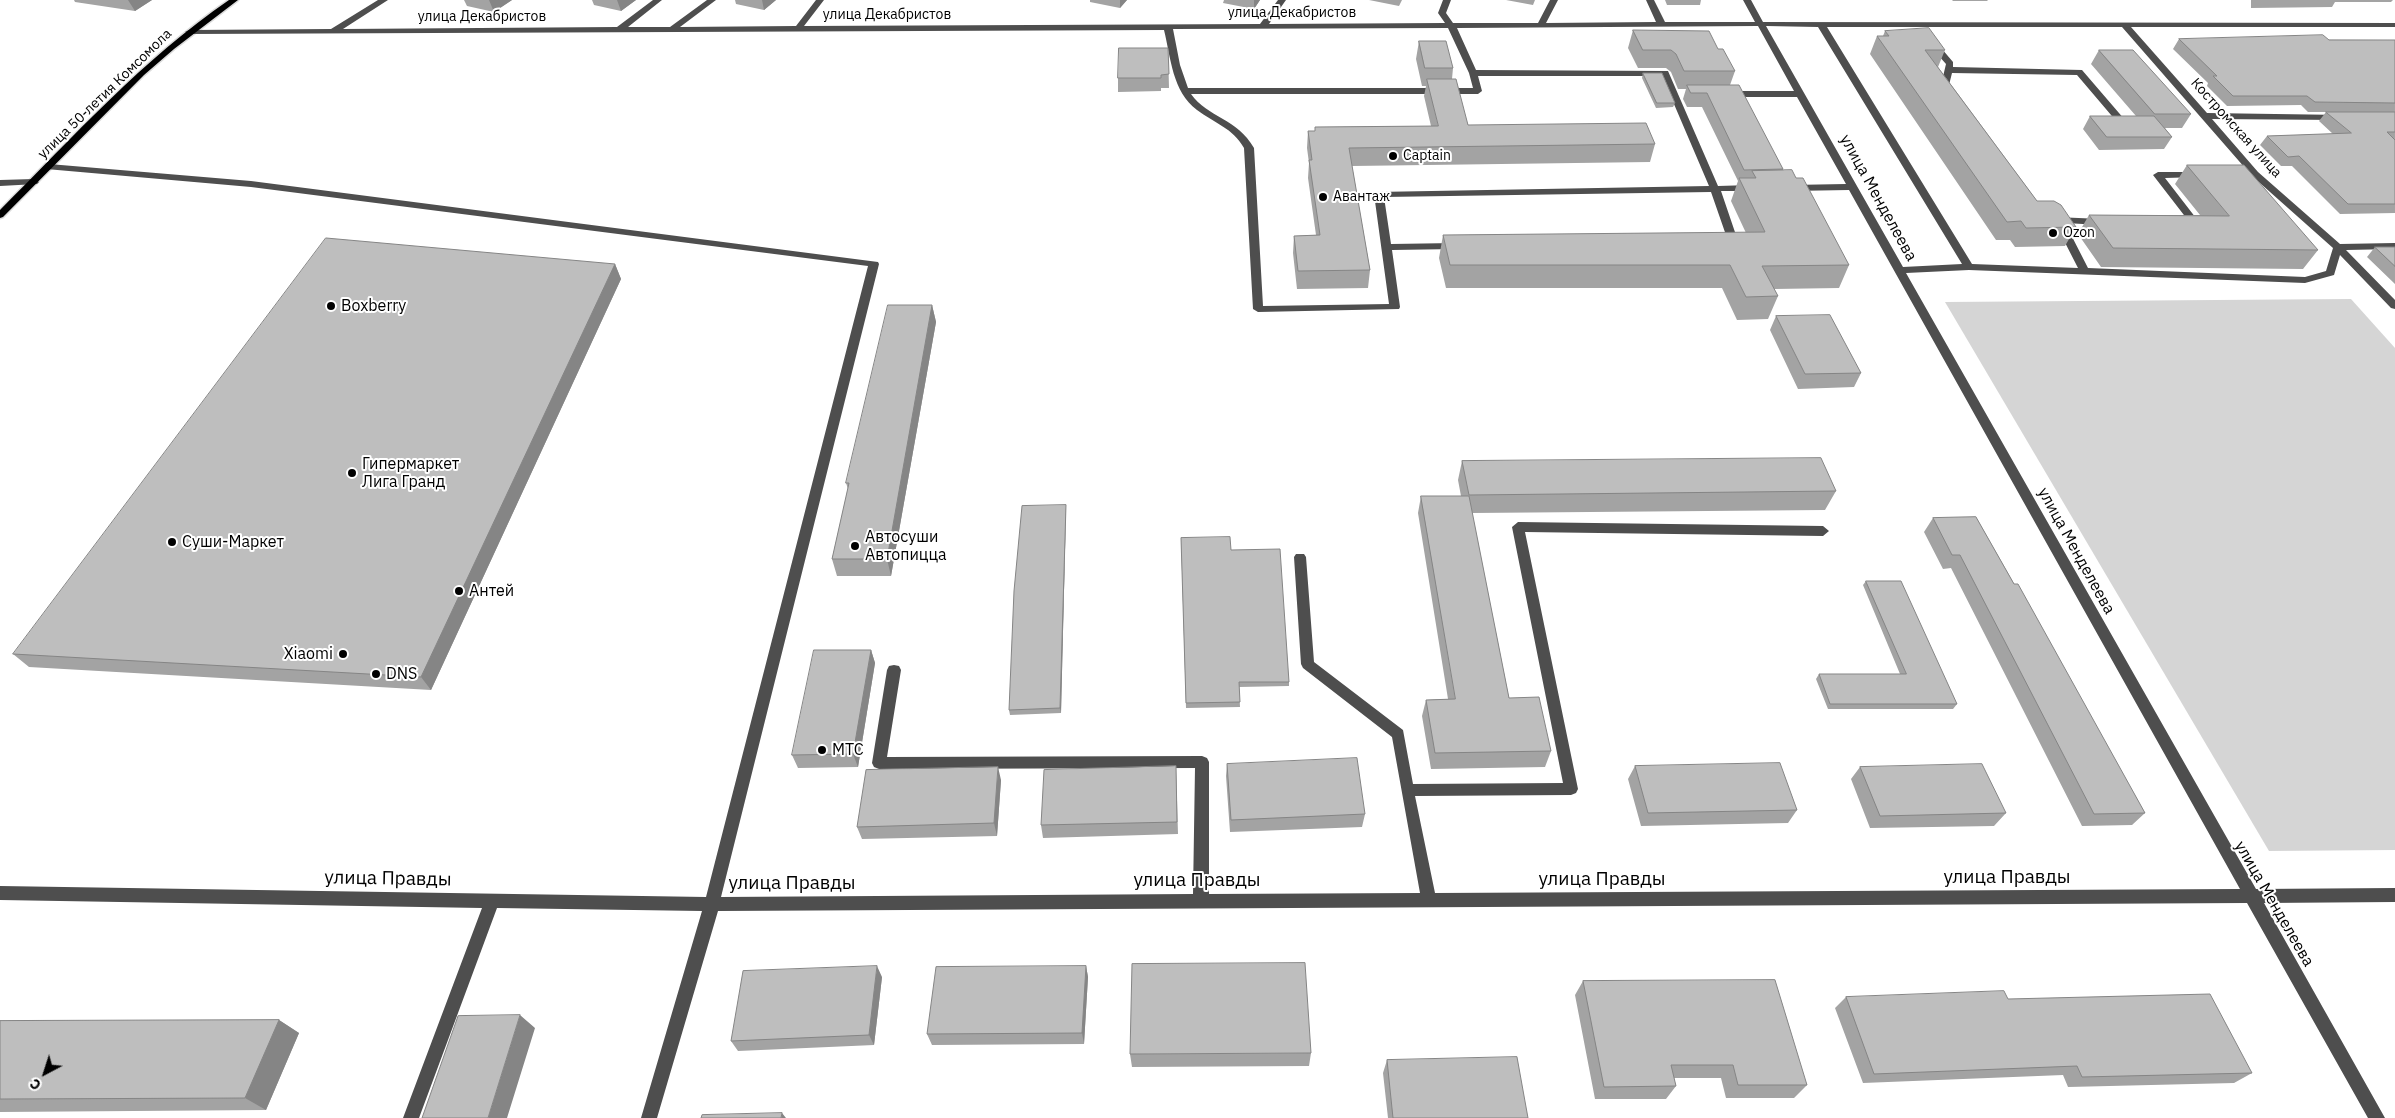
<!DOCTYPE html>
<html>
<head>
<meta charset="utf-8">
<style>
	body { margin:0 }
	#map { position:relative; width:2395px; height:1118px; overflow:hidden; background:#fff; font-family:"IBM Plex Sans",sans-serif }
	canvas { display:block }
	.north { position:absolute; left:20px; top:1048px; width:50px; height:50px; -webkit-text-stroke:4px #fff; paint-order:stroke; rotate:220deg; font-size:14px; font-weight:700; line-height:20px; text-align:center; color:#000 }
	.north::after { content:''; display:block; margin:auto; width:18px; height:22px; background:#000; clip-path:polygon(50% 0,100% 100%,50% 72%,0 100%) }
</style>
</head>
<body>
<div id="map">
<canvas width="2395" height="1118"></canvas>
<div class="north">С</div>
</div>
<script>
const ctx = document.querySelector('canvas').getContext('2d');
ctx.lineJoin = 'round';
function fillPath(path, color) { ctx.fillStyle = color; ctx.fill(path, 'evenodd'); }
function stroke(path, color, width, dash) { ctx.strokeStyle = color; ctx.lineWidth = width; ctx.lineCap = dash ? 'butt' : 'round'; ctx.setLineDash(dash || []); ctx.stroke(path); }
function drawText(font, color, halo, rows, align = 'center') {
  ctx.font = font + ' "IBM Plex Sans",sans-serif'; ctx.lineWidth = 4; ctx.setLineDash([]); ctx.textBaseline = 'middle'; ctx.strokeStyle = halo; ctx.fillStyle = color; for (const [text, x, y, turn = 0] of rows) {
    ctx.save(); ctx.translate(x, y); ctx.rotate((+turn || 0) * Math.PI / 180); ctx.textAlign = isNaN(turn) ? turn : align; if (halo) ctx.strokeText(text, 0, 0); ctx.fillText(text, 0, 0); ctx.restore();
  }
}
const green = new Path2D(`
	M2351 299 2395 348V850L2269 851 1945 302Z`);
const minor = new Path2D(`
	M378 0H388L343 29 617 27 653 0H662L628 27H670L707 0H716L680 27 796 26 816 0H824L804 26 1260 24 1278 0H1286L1269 24 1445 23 1438 13 1443 0H1451L1446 13 1453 23H1538L1550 0H1558L1546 23 1656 22 1646 0H1654L1665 22H1755L1743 0H1751L1763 22 2395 23V27H2131L2207 113 2343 115V119L2340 120 2212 119 2258 172 2340 244 2395 243V249L2346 250 2395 300V309L2391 308 2340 255 2334 275 2305 283 1969 270 1906 273 2256 889 2395 888V902L2264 903 2385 1118H2368L2247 903 718 911 657 1118H641L702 911 497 908 419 1118H403L482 908 0 900V886L706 897 868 266 251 187 46 169 44 167 49 164 251 181 878 262 879 264 721 897 1193 894 1195 768 879 769 874 767 872 763 887 670 889 666 894 665 899 666 901 670 887 757 1202 756 1207 758 1209 762V894L1420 893 1392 737 1303 668 1301 664 1294 557 1296 554H1304L1306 557 1314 662 1403 730 1413 784 1563 783 1512 527 1518 522 1823 526 1829 531 1823 536 1525 532 1578 789 1576 793 1571 795 1415 796 1435 893 2240 889 1849 190 1791 191 1786 188 1791 185 1846 184 1797 97H1726L1722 94 1726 91H1794L1758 26 1457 28 1476 70 1668 71 1718 186 1751 185 1756 188 1751 191H1721L1738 241 1737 243 1724 244 1719 241 1727 238 1711 192 1384 197 1391 244 1456 243 1461 246 1456 249 1392 250 1400 307 1399 309 1258 312 1253 309 1244 148C1233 128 1214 123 1197 110 1172 91 1171 58 1164 30L189 34 185 32 189 30 331 29ZM1766 26 1818 27 1962 264 1903 267ZM1827 27H2122L2252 176 2333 248 2326 271 2305 277 2088 268 2065 223 2101 225 2106 222 2101 219 2056 217 2051 220 2057 223 2056 225 2078 268 1972 264ZM1448 28 1469 73 1473 88H1188L1180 65 1173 29ZM1478 76H1662L1709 186 1376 192 1374 194 1389 304 1263 306 1254 148C1237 118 1208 118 1191 94H1478L1482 91Z
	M1930 42H1936L1953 62V67L2082 70 2125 120 2117 122 2077 75 1952 73 1949 85 1955 93 1948 95 1941 85 1946 64 1930 46Z
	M2196 172 2199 173V177L2165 178 2199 222C2195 226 2185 226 2181 222L2187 219 2153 175 2158 172Z
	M34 179 39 182 37 184 0 186V180Z`);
const major = new Path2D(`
	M229 0H238L174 49 144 75 3 217 0 218V210C74 136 143 59 229 0Z`);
const wall = new Path2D(`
	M74 0H152L135 11 75 2Z
	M464 0H512L494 12 467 6Z
	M592 0H636L621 11 594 5Z
	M735 0H776L764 10 736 4Z
	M1090 0H1127L1120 8 1090 2Z
	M1224 0H1260L1254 9 1223 3Z
	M1369 0H1402L1399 6Z
	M1506 0H1535L1533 5Z
	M1665 0H1701L1700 5H1667Z
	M1952 0H1988L1987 1H1953Z
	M2251 0H2393L2391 2H2335L2332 7 2251 8Z
	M1633 30 1718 49 1735 71 1730 85 1783 169V170L1796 178 1849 265 1839 288 1774 289 1778 296 1768 319 1737 320 1722 288H1446L1439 258 1443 235 1746 233 1731 201 1738 181 1702 107H1687L1683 99 1686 89H1678L1671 72 1666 68H1638L1628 48Z
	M1885 31 1945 50 1938 67 2037 201 2076 227 2065 246 2015 247 2010 240H1996L1870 54 1877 36H1883Z
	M2179 39 2395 40V213L2340 214 2292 166H2281L2260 145 2267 136 2333 134 2319 121 2326 112H2339H2308L2301 105 2227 106 2207 86 2208 83 2173 49Z
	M1419 41 1453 68 1452 79 1468 125 1655 144 1650 162 1352 166 1370 270 1368 288 1297 289 1293 253 1294 236 1316 235 1308 178 1309 163 1307 148 1308 131H1315V127L1431 126 1424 96 1426 86H1422L1416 59Z
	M1168 48 1169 88H1161V91L1118 92V78Z
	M2099 50 2191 114 2182 128H2165L2172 137 2164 149 2099 150 2083 129 2090 116H2136L2091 64Z
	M1643 73 1675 103 1673 107 1656 108 1642 78Z
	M2187 165 2318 250 2303 269 2101 267 2078 234 2089 215H2200L2175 184Z
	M2375 247H2395V284L2367 257Z
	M615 264 621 279 431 690 29 667 13 654Z
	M932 305 936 322 891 576H837L832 559 848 489 846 483Z
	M1776 316 1861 373 1854 387 1798 389 1770 330Z
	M1462 461 1836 491 1825 510 1472 513 1509 698 1551 751 1545 767 1431 769 1422 716 1426 700 1448 699 1418 513 1421 496H1461L1458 480Z
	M1066 505V509L1061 713 1010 715 1009 710Z
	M1976 517 2145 813 2132 825 2082 826 1951 568 1943 569 1924 532 1933 518Z
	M1181 538 1289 682V686L1239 687 1240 707 1186 708Z
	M1866 581 1957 704 1953 709H1828L1816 679 1819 674H1900L1863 585Z
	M871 650 875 663 858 767 798 768 792 755Z
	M1227 764 1365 814 1362 827 1230 832 1226 776Z
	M1176 766 1178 834 1043 838 1041 825Z
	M1635 766 1797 810 1788 823 1641 826 1628 779Z
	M1860 767 2006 813 1994 826 1870 828 1851 779Z
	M1001 780 997 836 862 839 857 827Z
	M1086 966 1088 977 1084 1044 932 1045 927 1034Z
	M882 977 874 1045 738 1051 731 1041Z
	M1583 981 1807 1085 1794 1098H1726L1721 1078H1674L1676 1086 1666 1099H1595L1575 995Z
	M1846 997 2008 999 2252 1073 2234 1083 2068 1087 2063 1075 1863 1083 1835 1008Z
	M279 1020 299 1033 266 1110 0 1112V1021Z
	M1311 1053 1309 1066 1132 1067 1130 1054Z
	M1387 1060 1528 1118H1388L1383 1073Z`);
const shadedWall = new Path2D(`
	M128 0H152L135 11Z
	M489 0H512L494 12Z
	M617 0H636L621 11Z
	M762 0H776L764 10Z
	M1120 0H1127L1120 8Z
	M1254 0H1260L1254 9Z
	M615 264 621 279 431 690 421 677Z
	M932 305 936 322 891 576 887 559Z
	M1066 505V509L1061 713 1060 708Z
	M871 650 875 663 858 767 853 754Z
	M998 767 1001 780 997 836 994 823Z
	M877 966 882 977 874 1045 869 1035Z
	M1086 966 1088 977 1084 1044 1082 1033Z
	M520 1015 535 1028 507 1118H488Z
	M279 1020 299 1033 266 1110 245 1098Z
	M782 1113 786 1118H781Z`);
const building = new Path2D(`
	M1929 28 1945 50H1925L2037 201H2054L2061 205 2076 227 2026 228 2021 221 2007 222 1877 36H1889L1885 31Z
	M1633 30 1709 31 1718 49H1723L1735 71H1684L1676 54 1671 50H1643Z
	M2323 35 2329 40H2395V103L2315 102 2307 96H2233L2213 76H2217L2179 39Z
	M1419 41H1446L1453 68H1425Z
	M1119 48H1168L1169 74 1161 75V78H1118Z
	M2099 50H2133L2191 114H2155Z
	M1643 73H1662L1675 103H1657Z
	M1427 79H1456L1468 125 1646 123 1655 144 1349 148 1370 270 1298 271 1294 236 1320 235 1309 160H1312L1308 131H1315V127L1438 126Z
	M1687 85H1739L1783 169 1744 170 1707 93H1691Z
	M2326 112H2395V132H2387L2395 140V204H2348L2299 156 2288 157 2267 136 2351 133Z
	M2090 116H2154L2172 137H2107Z
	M2187 165H2244L2318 250 2113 248 2089 215 2229 216Z
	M1792 170 1796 178H1803L1849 265 1762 266 1778 296 1746 297 1730 265H1450L1443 235 1765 232 1739 178H1756L1752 171Z
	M326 238 615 264 421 677 13 654Z
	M2375 247H2395V266Z
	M888 305H932L887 559H832L849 483H846Z
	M1830 315 1861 373 1805 374 1776 316Z
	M1821 458 1836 491 1469 495 1462 461Z
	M1421 496H1469L1509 698 1539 697 1551 751 1435 753 1426 700 1455 699Z
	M1066 505 1060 708 1009 710 1014 591 1022 506Z
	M1976 517 2014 584H2018L2145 813 2094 814 1960 555H1952L1933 518Z
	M1230 537 1231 550 1280 549 1289 682H1239L1240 702 1186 703 1181 538Z
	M1866 581H1901L1957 704H1830L1819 674H1906Z
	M814 650H871L853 754 792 755Z
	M1357 758 1365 814 1231 820 1227 764Z
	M1780 763 1797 810 1648 813 1635 766Z
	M1982 764 2006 813 1880 816 1860 767Z
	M1176 766 1177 822 1041 825 1044 770Z
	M998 767 994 823 857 827 866 770Z
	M1305 963 1311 1053 1130 1054 1132 964Z
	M877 966 869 1035 731 1041 743 971Z
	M1086 966 1082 1033 927 1034 936 967Z
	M1775 980 1807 1085H1738L1733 1065H1671L1676 1086 1604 1087 1583 981Z
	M2004 991 2008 999 2210 994 2252 1073 2082 1077 2077 1066 1874 1074 1846 997Z
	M520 1015 488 1118H422L458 1016Z
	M279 1020 245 1098 0 1099V1021Z
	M1517 1057 1528 1118H1393L1387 1060Z
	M782 1113 781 1118H701L702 1115Z`);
const markers = [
	[1393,156,5,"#000"],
	[1323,197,5,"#000"],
	[2053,233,5,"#000"],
	[331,306,5,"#000"],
	[352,473,5,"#000"],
	[172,542,5,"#000"],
	[855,546,5,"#000"],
	[459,591,5,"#000"],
	[343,654,5,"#000"],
	[376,674,5,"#000"],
	[822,750,5,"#000"]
];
const farStreetnames = [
	["улица Декабристов",1292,13],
	["улица Декабристов",887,15],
	["улица Декабристов",482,17],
	["улица 50-летия Комсомола",105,94,-44],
	["Костромская улица",2236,128,48]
];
const farPoinames = [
	["Captain",1403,156],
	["Авантаж",1333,197],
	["Ozon",2063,233]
];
const streetNames = [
	["улица Менделеева",1878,198,61],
	["улица Менделеева",2076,551,61],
	["улица Менделеева",2274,904,60]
];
const poiNames = [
	["Boxberry",341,306],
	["Гипермаркет",362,464],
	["Лига Гранд",362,482],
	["Автосуши",865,537],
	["Автопицца",865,555],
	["Суши-Маркет",182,542],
	["Антей",469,591],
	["Xiaomi",333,654,"right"],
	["DNS",386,674],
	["МТС",832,750]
];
const nearStreetnames = [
	["улица Правды",2007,878],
	["улица Правды",388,879,1],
	["улица Правды",1602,880],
	["улица Правды",1197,881],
	["улица Правды",792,884]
];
fillPath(green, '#d5d5d5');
stroke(major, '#dbdbdb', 3);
fillPath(minor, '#4e4e4e');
fillPath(major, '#000');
fillPath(wall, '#a3a3a3');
fillPath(shadedWall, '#858585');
fillPath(building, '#bebebe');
stroke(building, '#858585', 1);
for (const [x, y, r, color] of markers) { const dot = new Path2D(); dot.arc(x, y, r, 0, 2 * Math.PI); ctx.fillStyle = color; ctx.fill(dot); stroke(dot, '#fff', 2); }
drawText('14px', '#000', '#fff', farStreetnames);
drawText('14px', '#000', '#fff', farPoinames, 'left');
drawText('16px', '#000', '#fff', streetNames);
drawText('16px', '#000', '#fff', poiNames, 'left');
drawText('19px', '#000', '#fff', nearStreetnames);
</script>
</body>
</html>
